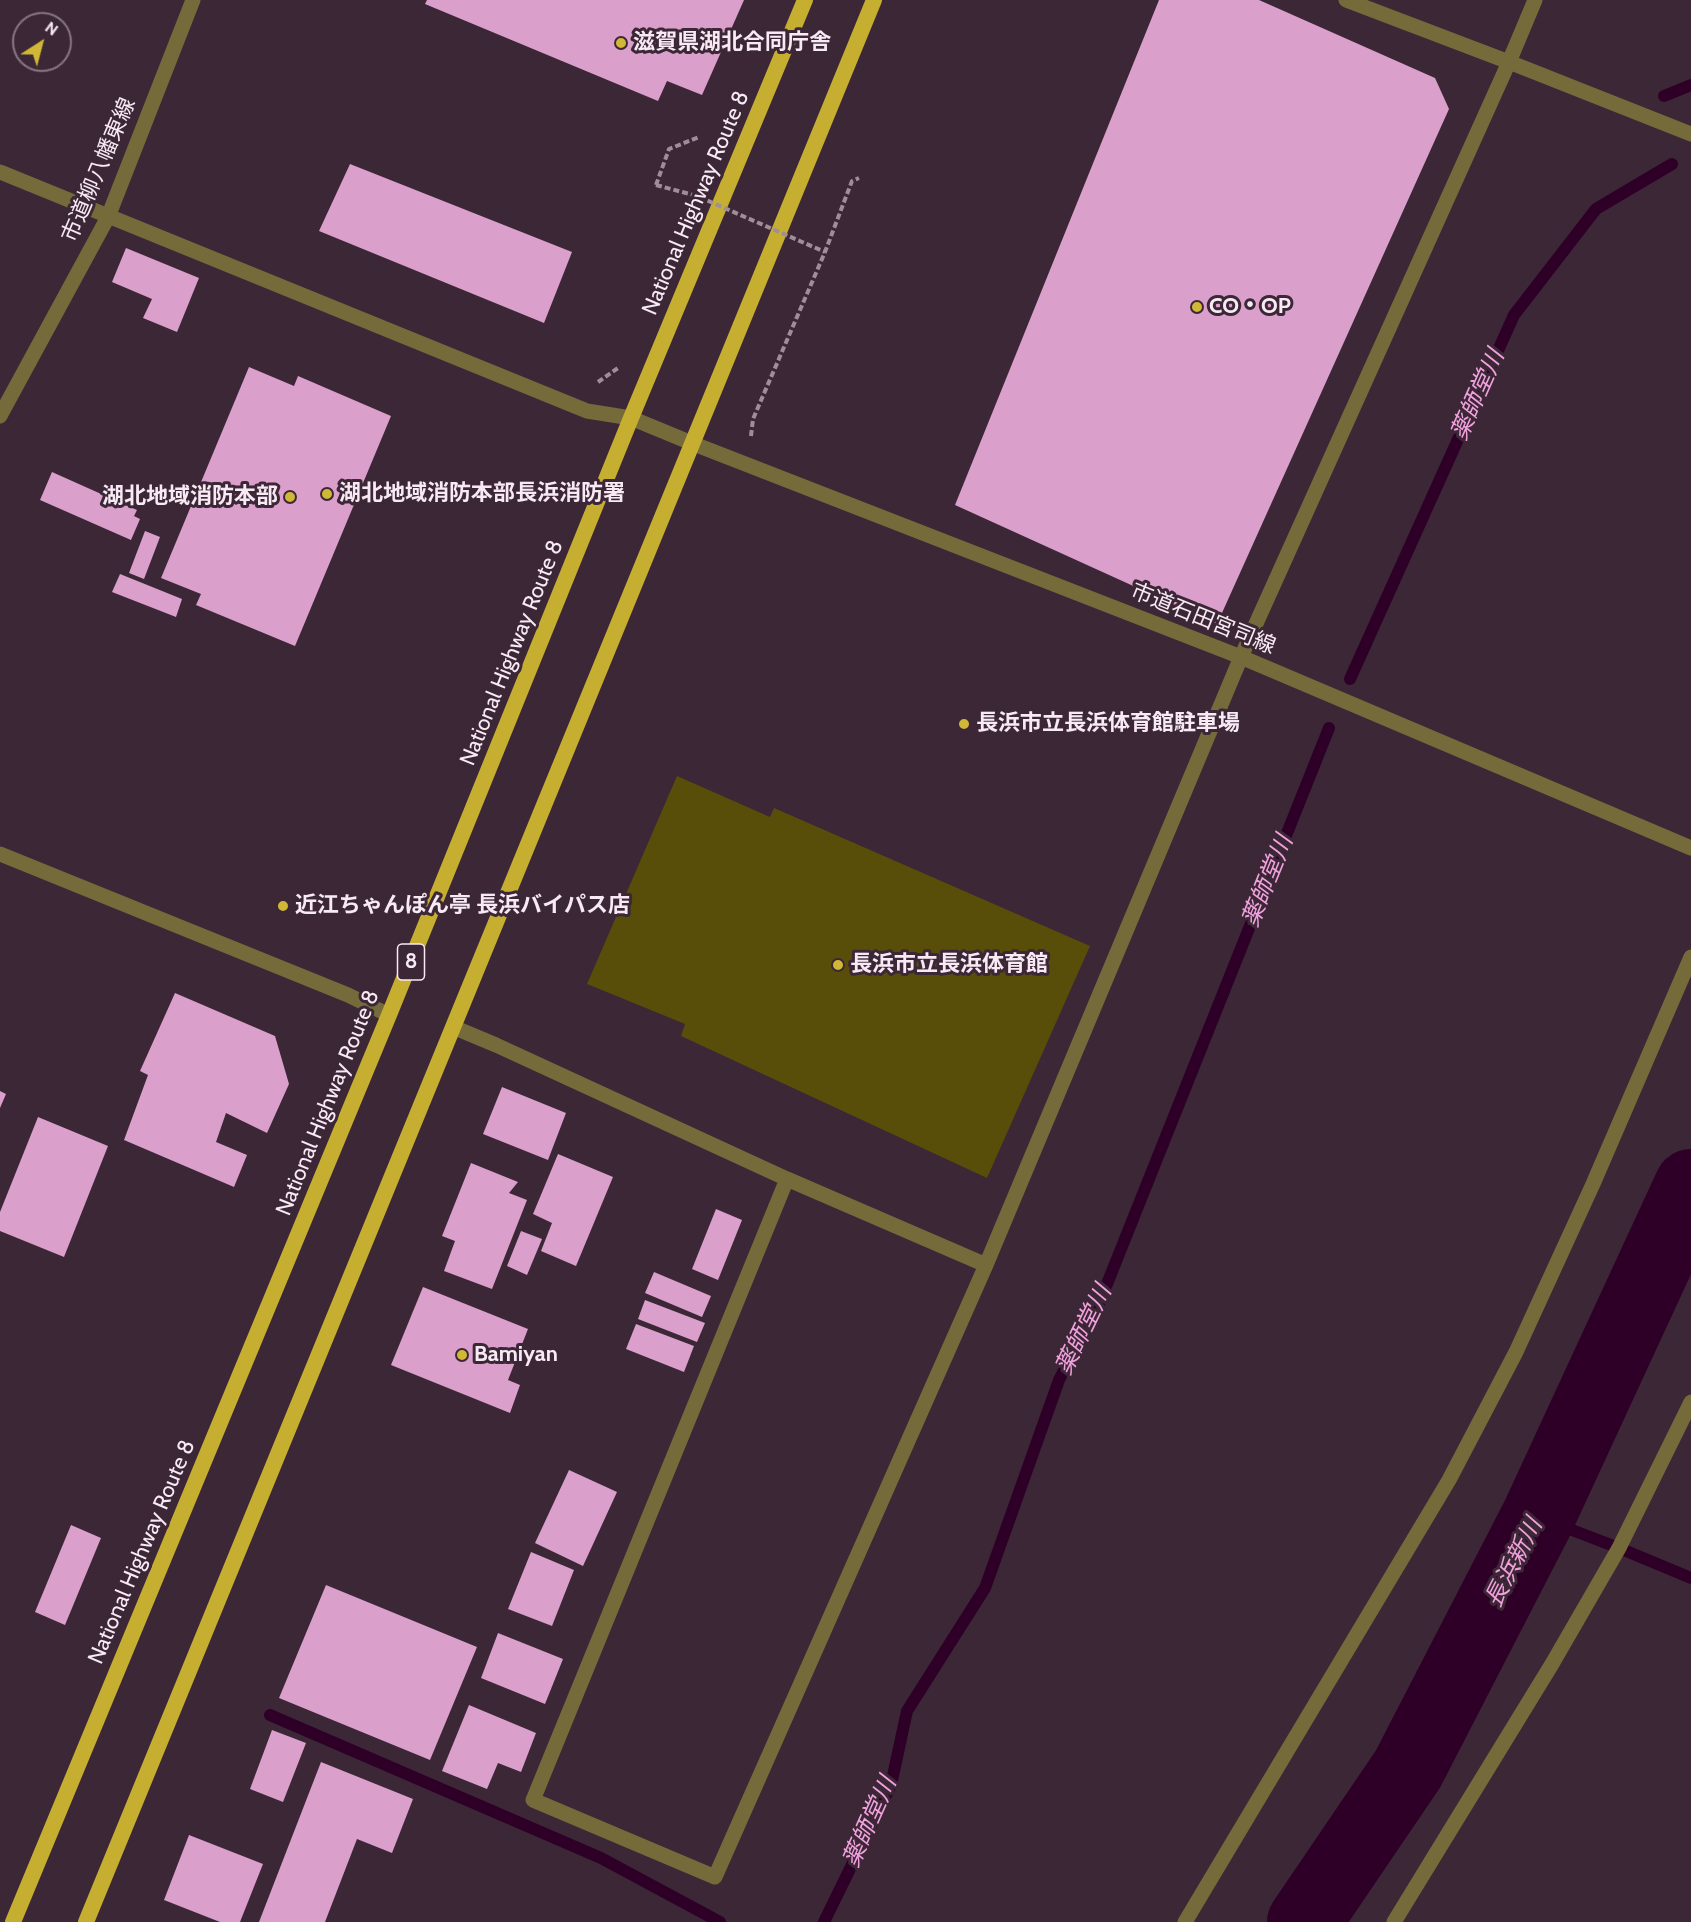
<!DOCTYPE html>
<html>
<head>
<meta charset="utf-8">
<style>
	body { margin:0 }
	#map { position:relative; width:1691px; height:1922px; overflow:hidden; background:#3c2737; font-family:Cabin,sans-serif }
	canvas { display:block }
	.north { position:absolute; left:12px; top:12px; width:60px; height:60px; box-sizing:border-box; background:#3c2737; border:2px solid #877583; border-radius:50%; rotate:36deg; font-size:16px; font-weight:700; line-height:24px; text-align:center; color:#f8eaf4 }
	.north::after { content:''; display:block; margin:auto; width:21px; height:27px; background:#d0b736; clip-path:polygon(50% 0,100% 100%,50% 72%,0 100%) }
</style>
</head>
<body>
<div id="map">
<canvas width="1691" height="1922"></canvas>
<div class="north">N</div>
</div>
<script>
const ctx = document.querySelector('canvas').getContext('2d');
ctx.lineJoin = 'round';
function fillPath(path, color) { ctx.fillStyle = color; ctx.fill(path, 'evenodd'); }
function stroke(path, color, width, dash) { ctx.strokeStyle = color; ctx.lineWidth = width; ctx.lineCap = dash ? 'butt' : 'round'; ctx.setLineDash(dash || []); ctx.stroke(path); }
function drawText(font, color, halo, rows, align = 'center') {
  ctx.font = font + ' Cabin,"Noto Sans JP",sans-serif'; ctx.lineWidth = 6; ctx.setLineDash([]); ctx.textBaseline = 'middle'; ctx.strokeStyle = halo; ctx.fillStyle = color; for (const [text, x, y, turn = 0] of rows) {
    ctx.save(); ctx.translate(x, y); ctx.rotate((+turn || 0) * Math.PI / 180); ctx.textAlign = isNaN(turn) ? turn : align; if (halo) ctx.strokeText(text, 0, 0); ctx.fillText(text, 0, 0); ctx.restore();
  }
}
const green = new Path2D(`
	M677 776 770 817 774 808 1090 946 987 1178 681 1036 685 1024 587 984Z`);
const stream = new Path2D(`
	M1664 96 1691 85
	M1350 679 1514 315 1596 209 1672 164
	M1538 1517 1619 1548 1691 1578
	M270 1715 601 1858 720 1922
	M824 1922 891 1785 907 1711 985 1588 1059 1380 1101 1299 1329 728`);
const river = new Path2D(`
	M1304 1922 1408 1769 1538 1517 1691 1186`);
const building = new Path2D(`
	M427 0H744L702 95 667 81 658 101 425 4Z
	M1159 0H1259L1435 78 1449 109 1217 624 955 505Z
	M350 164 572 252 544 323 319 231Z
	M126 248 199 278 177 332 143 318 152 299 112 282Z
	M249 367 294 386 298 376 391 416 295 646 196 605 201 594 161 578Z
	M52 472 137 510 134 516 140 519 131 540 40 500Z
	M145 531 160 537 144 579 129 573Z
	M120 574 182 599 176 617 112 592Z
	M175 993 275 1036 289 1084 267 1133 226 1113 216 1142 247 1155 234 1187 124 1140 148 1075 140 1071Z
	M502 1087 566 1113 548 1160 483 1134Z
	M0 1091 6 1094 0 1108Z
	M38 1117 108 1146 64 1257 0 1231V1212Z
	M558 1154 613 1177 576 1266 541 1251 552 1223 533 1214Z
	M471 1163 518 1182 509 1193 527 1200 492 1289 444 1271 455 1241 442 1236Z
	M716 1209 742 1220 718 1280 692 1269Z
	M521 1231 542 1239 527 1275 507 1266Z
	M654 1272 711 1296 702 1317 645 1293Z
	M423 1287 528 1329 508 1380 520 1385 510 1413 391 1365Z
	M645 1300 705 1323 697 1342 638 1319Z
	M636 1324 694 1346 684 1372 626 1349Z
	M569 1470 617 1492 583 1566 535 1543Z
	M71 1525 101 1538 65 1625 35 1612Z
	M531 1552 574 1570 552 1626 508 1609Z
	M326 1585 477 1647 430 1760 279 1698Z
	M498 1633 563 1659 545 1704 481 1678Z
	M469 1705 536 1733 521 1772 498 1763 487 1789 442 1771Z
	M272 1730 306 1743 283 1802 250 1789Z
	M321 1762 413 1799 392 1853 357 1839 325 1922H259Z
	M189 1835 263 1864 240 1922H220L164 1900Z`);
const path = new Path2D(`
	M656 185 669 149 699 137
	M598 382 618 368
	M751 436 753 419 825 252 852 181 859 178`);
const minor = new Path2D(`
	M1535 0 1509 62 1691 134
	M0 172 587 411 631 418 694 444
	M0 416 108 217 193 0
	M0 854 348 995 389 1015
	M453 1027 496 1045 787 1179 986 1265
	M787 1179 533 1800 715 1877 986 1265 1241 657 1509 62 1346 0
	M1185 1922 1449 1480 1516 1352 1593 1184 1691 957
	M1394 1922 1552 1664 1619 1548 1691 1402`);
const tertiary = new Path2D(`
	M694 444 1241 657 1691 848`);
const trunk = new Path2D(`
	M13 1922 389 1015 631 418 805 0
	M86 1922C348 1281 613 642 874 0`);
const pathBridge = new Path2D(`
	M656 185 697 196 825 252`);
const markers = [
	[621,43,6,"#d0b736"],
	[1197,307,6,"#d0b736"],
	[327,494,6,"#d0b736"],
	[290,497,6,"#d0b736"],
	[964,724,6,"#d0b736"],
	[283,906,6,"#d0b736"],
	[838,965,6,"#d0b736"],
	[462,1355,6,"#d0b736"]
];
const shields = [
	[411,962,27]
];
const shieldNames = [
	["8",411,962]
];
const poiNames = [
	["滋賀県湖北合同庁舎",633,43],
	["CO・OP",1209,307],
	["湖北地域消防本部長浜消防署",339,494],
	["湖北地域消防本部",278,497,"right"],
	["長浜市立長浜体育館駐車場",976,724],
	["近江ちゃんぽん亭 長浜バイパス店",295,906],
	["長浜市立長浜体育館",850,965],
	["Bamiyan",474,1355]
];
const streetNames = [
	["市道柳八幡東線",99,170,-67],
	["National Highway Route 8",696,203,-67],
	["市道石田宮司線",1203,619,22],
	["National Highway Route 8",512,653,-68],
	["National Highway Route 8",328,1103,-68],
	["National Highway Route 8",142,1552,-67]
];
const waterNames = [
	["薬師堂川",1478,395,-66],
	["薬師堂川",1268,881,-68],
	["薬師堂川",1084,1330,-64],
	["長浜新川",1514,1563,-63],
	["薬師堂川",870,1822,-66]
];
fillPath(green, '#594d0a');
stroke(stream, '#2f0027', 12);
stroke(river, '#2f0027', 74);
fillPath(building, '#db9fcb');
stroke(path, '#9f8e9a', 4, [6, 3]);
stroke(minor, '#746a3a', 15);
stroke(tertiary, '#746a3a', 15);
stroke(trunk, '#c6ae30', 16);
stroke(pathBridge, '#9f8e9a', 4, [6, 3]);
for (const [x, y, r, color] of markers) { const dot = new Path2D(); dot.arc(x, y, r, 0, 2 * Math.PI); ctx.fillStyle = color; ctx.fill(dot); stroke(dot, '#3c2737', 2); }
for (const [x, y, w] of shields) { const box = new Path2D(); box.roundRect(x - w / 2, y - 18, w, 36, 4.5); ctx.fillStyle = '#3c2737'; ctx.fill(box); stroke(box, '#f8eaf4', 1.5); }
drawText('bold 21px', '#f8eaf4', null, shieldNames);
drawText('bold 22px', '#f8eaf4', '#3c2737', poiNames, 'left');
drawText('22px', '#f8eaf4', '#3c2737', streetNames);
drawText('italic 24px', '#f1a1dd', '#3c2737', waterNames);
</script>
</body>
</html>
